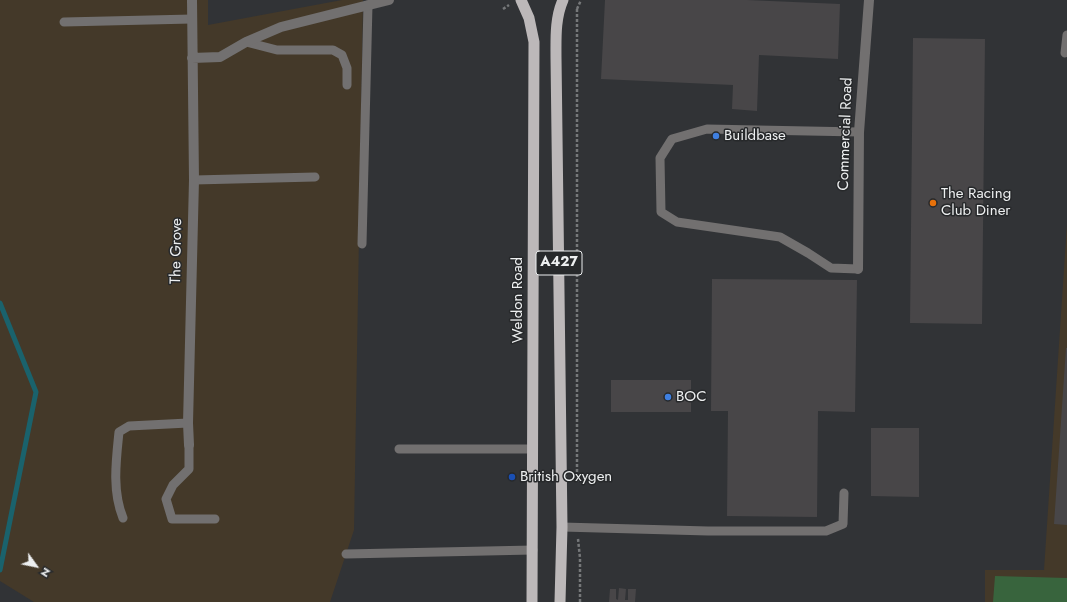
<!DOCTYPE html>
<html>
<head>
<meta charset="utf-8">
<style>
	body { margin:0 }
	#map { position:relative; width:1067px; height:602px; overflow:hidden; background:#313336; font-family:Jost,sans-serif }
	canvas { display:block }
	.north { position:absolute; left:16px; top:546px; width:40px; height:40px; -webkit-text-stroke:3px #27292b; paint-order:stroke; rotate:123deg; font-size:11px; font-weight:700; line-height:16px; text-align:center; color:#edeff0 }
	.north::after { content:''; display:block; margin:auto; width:14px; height:18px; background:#edeff0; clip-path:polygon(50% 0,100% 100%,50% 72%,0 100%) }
</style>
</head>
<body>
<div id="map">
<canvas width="1067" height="602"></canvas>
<div class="north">N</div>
</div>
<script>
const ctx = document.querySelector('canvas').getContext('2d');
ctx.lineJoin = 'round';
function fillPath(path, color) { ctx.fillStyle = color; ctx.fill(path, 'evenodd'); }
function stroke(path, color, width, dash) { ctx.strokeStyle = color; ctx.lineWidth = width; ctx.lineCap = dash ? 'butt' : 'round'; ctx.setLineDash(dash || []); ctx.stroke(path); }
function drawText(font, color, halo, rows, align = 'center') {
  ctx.font = font + ' Jost,sans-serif'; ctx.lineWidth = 3; ctx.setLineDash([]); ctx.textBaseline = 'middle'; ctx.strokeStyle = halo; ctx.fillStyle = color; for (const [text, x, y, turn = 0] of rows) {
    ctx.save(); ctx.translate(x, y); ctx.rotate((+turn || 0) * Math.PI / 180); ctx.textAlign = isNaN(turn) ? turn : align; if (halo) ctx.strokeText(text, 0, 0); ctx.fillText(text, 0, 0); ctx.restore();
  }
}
const industrial = new Path2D(`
	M0 0H208V25L342 0H363L354 530 330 602H34L0 581Z
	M1067 224V602H985V570H1044Z`);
const green = new Path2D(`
	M995 576 1067 578V602H993Z`);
const stream = new Path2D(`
	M0 303 36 392 0 570`);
const building = new Path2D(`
	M605 0H747L840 4 838 59 759 55 757 111 732 109 733 85 601 79Z
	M913 38 985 39 982 324 910 323Z
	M712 279 857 280 855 412 818 411 817 517 727 516 728 411H711Z
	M1066 348H1067V525L1054 524Z
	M611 380H691V412H611Z
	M871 428H919V497L871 496Z
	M619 588 626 589 625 600H628V589H636L635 602H609L610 589H616V599L618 600Z`);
const path = new Path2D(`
	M503 9 509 5
	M577 9V484
	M577 9 581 0
	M578 539 580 558V602`);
const service = new Path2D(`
	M64 22 192 19
	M246 42 277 50H333L342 55 347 68V85
	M1065 53 1067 35
	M194 180 315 177
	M362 244 368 5
	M858 269 831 268 808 253 780 237 677 222 661 212 660 158 672 139 707 129 859 132
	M189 445V469L173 485 166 499 172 519H215
	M399 449H533
	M123 518C112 491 116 461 119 432L129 426 188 423
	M562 527 708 531H826L843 524 844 493
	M346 554 533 550`);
const minor = new Path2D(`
	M192 58 220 57 246 42 281 27 389 0
	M858 269 859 132 869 0
	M189 445 188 423 194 180 192 0`);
const trunk = new Path2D(`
	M521 0 529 18 534 42 532 602
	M560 602 562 527 556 57C556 38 555 18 563 0`);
const markers = [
	[716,136,4,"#3f7fe0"],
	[933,203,4,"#e8710a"],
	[668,397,4,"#3f7fe0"],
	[512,477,4,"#1a4fb4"]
];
const shields = [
	[559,263,46]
];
const shieldNames = [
	["A427",559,263]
];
const streetNames = [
	["Commercial Road",846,134,-88],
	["The Grove",177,251,-89],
	["Weldon Road",518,300,-90]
];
const poiNames = [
	["Buildbase",724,136],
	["The Racing",941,194],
	["Club Diner",941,211],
	["BOC",676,397],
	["British Oxygen",520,477]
];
fillPath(industrial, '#443929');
fillPath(green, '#38643d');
stroke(stream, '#1a626c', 5);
fillPath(building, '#484648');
stroke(path, '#76787a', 2.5, [3, 2]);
stroke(service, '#727070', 9);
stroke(minor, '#727070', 10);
stroke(trunk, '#bcb8b9', 11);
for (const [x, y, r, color] of markers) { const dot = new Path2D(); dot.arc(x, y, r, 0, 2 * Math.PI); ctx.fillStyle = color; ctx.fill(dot); stroke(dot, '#27292b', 1.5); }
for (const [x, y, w] of shields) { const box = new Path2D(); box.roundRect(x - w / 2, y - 12, w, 24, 3); ctx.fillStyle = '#27292b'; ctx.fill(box); stroke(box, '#edeff0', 1); }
drawText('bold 14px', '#edeff0', null, shieldNames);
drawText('15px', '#edeff0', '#27292b', streetNames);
drawText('15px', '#edeff0', '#27292b', poiNames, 'left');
</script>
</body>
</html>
